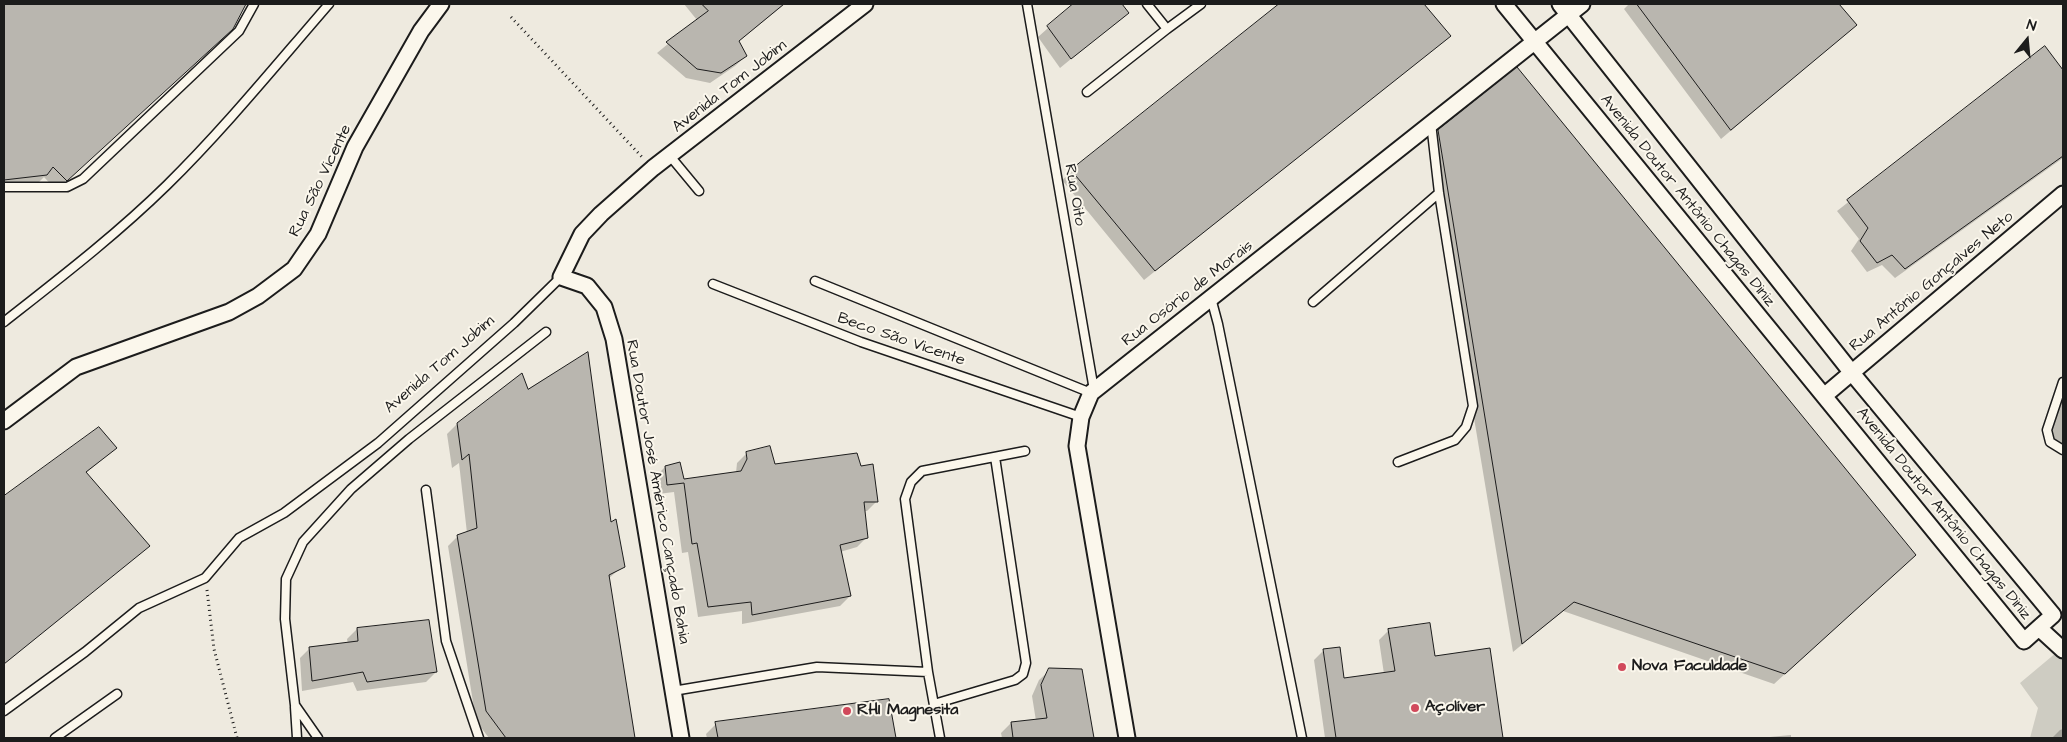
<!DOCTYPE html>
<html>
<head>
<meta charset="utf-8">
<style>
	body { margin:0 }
	#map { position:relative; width:2067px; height:742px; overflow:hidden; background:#eeeadf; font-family:"Architects Daughter",sans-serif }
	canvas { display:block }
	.frame { position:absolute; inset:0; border:5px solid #1c1c1c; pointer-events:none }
	.north { position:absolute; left:2002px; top:15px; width:50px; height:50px; -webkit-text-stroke:4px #fbf7ec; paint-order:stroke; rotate:17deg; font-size:14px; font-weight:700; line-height:20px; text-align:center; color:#1c1c1c }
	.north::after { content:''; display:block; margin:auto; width:18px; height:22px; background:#1c1c1c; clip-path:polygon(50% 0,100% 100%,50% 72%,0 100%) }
</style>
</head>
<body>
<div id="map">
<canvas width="2067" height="742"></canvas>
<div class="frame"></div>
<div class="north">N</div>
</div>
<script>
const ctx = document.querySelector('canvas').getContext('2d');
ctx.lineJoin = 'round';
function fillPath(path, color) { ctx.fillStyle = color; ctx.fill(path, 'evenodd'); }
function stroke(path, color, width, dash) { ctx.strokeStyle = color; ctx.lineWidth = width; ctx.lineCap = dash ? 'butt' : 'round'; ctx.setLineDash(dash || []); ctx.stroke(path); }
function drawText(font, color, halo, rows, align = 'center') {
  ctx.font = font + ' "Architects Daughter",sans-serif'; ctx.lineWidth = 4; ctx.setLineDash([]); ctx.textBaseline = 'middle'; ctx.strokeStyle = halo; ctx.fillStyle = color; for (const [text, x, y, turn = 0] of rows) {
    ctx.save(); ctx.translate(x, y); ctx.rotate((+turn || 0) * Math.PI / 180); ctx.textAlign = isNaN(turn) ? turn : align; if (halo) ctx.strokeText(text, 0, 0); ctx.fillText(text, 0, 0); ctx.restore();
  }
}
const green = new Path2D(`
	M2063 647V738H2030L2038 708 2020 683Z`);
const shadow = new Path2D(`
	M4 4H245L232 28 221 39 56 190 44 177 36 185 4 188Z
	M684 4H785L738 42 746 56 735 66 710 83 686 78 657 53 697 20Z
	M1075 4H1120L1127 13 1060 68 1038 37Z
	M1281 4H1423L1449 36 1144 280 1062 180Z
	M1629 4H1837L1855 25 1721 139 1624 9Z
	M2044 48 2063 72V158L1895 278 1882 265 1867 272 1851 251 1859 239 1837 211Z
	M1438 131 1904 565 1774 684 1563 611 1513 652 1428 142Z
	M527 391 610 524 623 566 608 579 634 738H489L476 721 448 546 458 536 467 533 459 463 452 468 447 434 457 424Z
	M2063 396V448L2046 442Z
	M98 429 116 448 86 473 148 546 4 664V497Z
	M747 453 774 465 860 467 877 501 867 511H864L867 537 857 547 840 552 850 596 840 606 742 624V611L698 617 688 552 682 553 674 492 658 494 655 477 665 467 683 480 736 473 737 463Z
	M357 629 436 672 426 682 357 691 353 682 302 691 300 658 310 648 348 644 347 639Z
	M1389 630 1434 657 1489 650 1502 738H1325L1314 660 1324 650 1343 680 1384 674 1379 640Z
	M1050 670H1081L1092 738H1002L1001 733 1011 723 1036 721 1032 696 1039 680Z
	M888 700 895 738H707L706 734 716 724Z
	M2063 729V738H2052L2060 730Z
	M1791 735V738H1759Z`);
const building = new Path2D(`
	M4 4H246L233 29 67 181 53 167 47 175 4 180Z
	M702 4H784L739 41 747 56 721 73 697 69 666 42 708 11Z
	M1073 4H1122L1129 13 1071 59 1047 26Z
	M1279 4H1424L1451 36 1155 271 1071 170Z
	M1637 4H1839L1857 25 1731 130Z
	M2045 46 2063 70V156L1905 269 1892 255 1877 263 1860 241 1868 228 1847 200Z
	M1517 67 1916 555 1785 674 1574 602 1522 644 1438 130Z
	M588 352 611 522 616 519 625 567 609 575 635 738H506L486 711 457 535 477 528 469 454 462 460 457 423 522 373 528 389Z
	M99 427 117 448 86 472 150 546 4 664V496Z
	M770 446 775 464 857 453 861 466 873 464 878 502H864L868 538 840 545 851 596 752 615 751 602 708 607 697 543 692 544 684 483 667 485 665 466 680 462 684 479 741 471 747 459 746 452Z
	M429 620 437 672 367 682 363 672 312 681 309 647 358 641 357 628Z
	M1430 623 1435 656 1490 648 1503 738H1336L1323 649 1340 647 1344 678 1395 671 1388 629Z
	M1049 668 1082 669 1094 738H1013L1011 722 1047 718 1041 685Z
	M889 699 896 738H718L715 722Z`);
const path = new Path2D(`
	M511 17 642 157
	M207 590 214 649 237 738`);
const lane = new Path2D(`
	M1027 4 1094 390
	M1147 4 1167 29 1201 4
	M1087 92 1167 29
	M670 156 699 191
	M4 187H67L83 179 239 31 254 4
	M815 281 1091 393
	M713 284 861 342 1081 417
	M1211 298 1218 324 1302 738
	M1313 302 1439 193
	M4 322C60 278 116 235 167 185 224 129 276 65 329 4
	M2063 382 2047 430 2050 442 2063 450
	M1398 462 1455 440 1466 427 1473 406 1439 193 1431 123
	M426 490 446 641 479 738
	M928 672 905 499 911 482 922 471 1025 451
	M673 691 817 667 928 672 940 738
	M934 704 1015 680 1023 674 1026 663 995 457
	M295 707 297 738
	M4 711 85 652 139 608 205 578 239 538 284 513 378 443 514 323 561 277
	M55 738 117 694
	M318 738 295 705 285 619 286 579 303 542 351 489 409 439 546 332`);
const street = new Path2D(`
	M1504 4 2024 641 2053 615 1852 373 1560 4
	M1824 396 2063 194
	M4 421 76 367 229 312 258 296 294 269 318 234 355 147 421 31 441 4
	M2039 628 2063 650
	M681 738 614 339 604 307 587 286 561 277 582 234 601 214 653 168 865 4
	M1127 738 1077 446 1081 417 1091 393 1582 4`);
const markers = [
	[1622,667,5,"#d1495b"],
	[1415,708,5,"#d1495b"],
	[847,711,5,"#d1495b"]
];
const streetNames = [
	["Avenida Tom Jobim",730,87,-38],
	["Rua São Vicente",321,181,-64],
	["Rua Oito",1074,195,80],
	["Avenida Doutor Antônio Chagas Diniz",1687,201,51],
	["Rua Antônio Gonçalves Neto",1932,282,-40],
	["Rua Osório de Morais",1188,294,-38],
	["Beco São Vicente",901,340,19],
	["Avenida Tom Jobim",440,365,-41],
	["Rua Doutor José Américo Cançado Bahia",657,492,80],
	["Avenida Doutor Antônio Chagas Diniz",1943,514,51]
];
const poiNames = [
	["Nova Faculdade",1632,667],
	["Açolíver",1425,708],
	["RHI Magnesita",857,711]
];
fillPath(green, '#ceccc2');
fillPath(shadow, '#0003');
fillPath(building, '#b9b6af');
stroke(building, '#1c1c1c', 1);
stroke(lane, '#1c1c1c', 11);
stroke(street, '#1c1c1c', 19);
stroke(path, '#1c1c1c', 3, [1, 4]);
stroke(lane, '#fbf7ec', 8);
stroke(street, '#fbf7ec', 15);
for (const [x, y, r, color] of markers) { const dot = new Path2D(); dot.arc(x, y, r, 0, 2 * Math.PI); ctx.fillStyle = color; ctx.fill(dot); stroke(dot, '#fbf7ec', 2); }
drawText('16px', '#1c1c1c', '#fbf7ec', streetNames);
drawText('bold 16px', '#1c1c1c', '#fbf7ec', poiNames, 'left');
</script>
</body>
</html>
